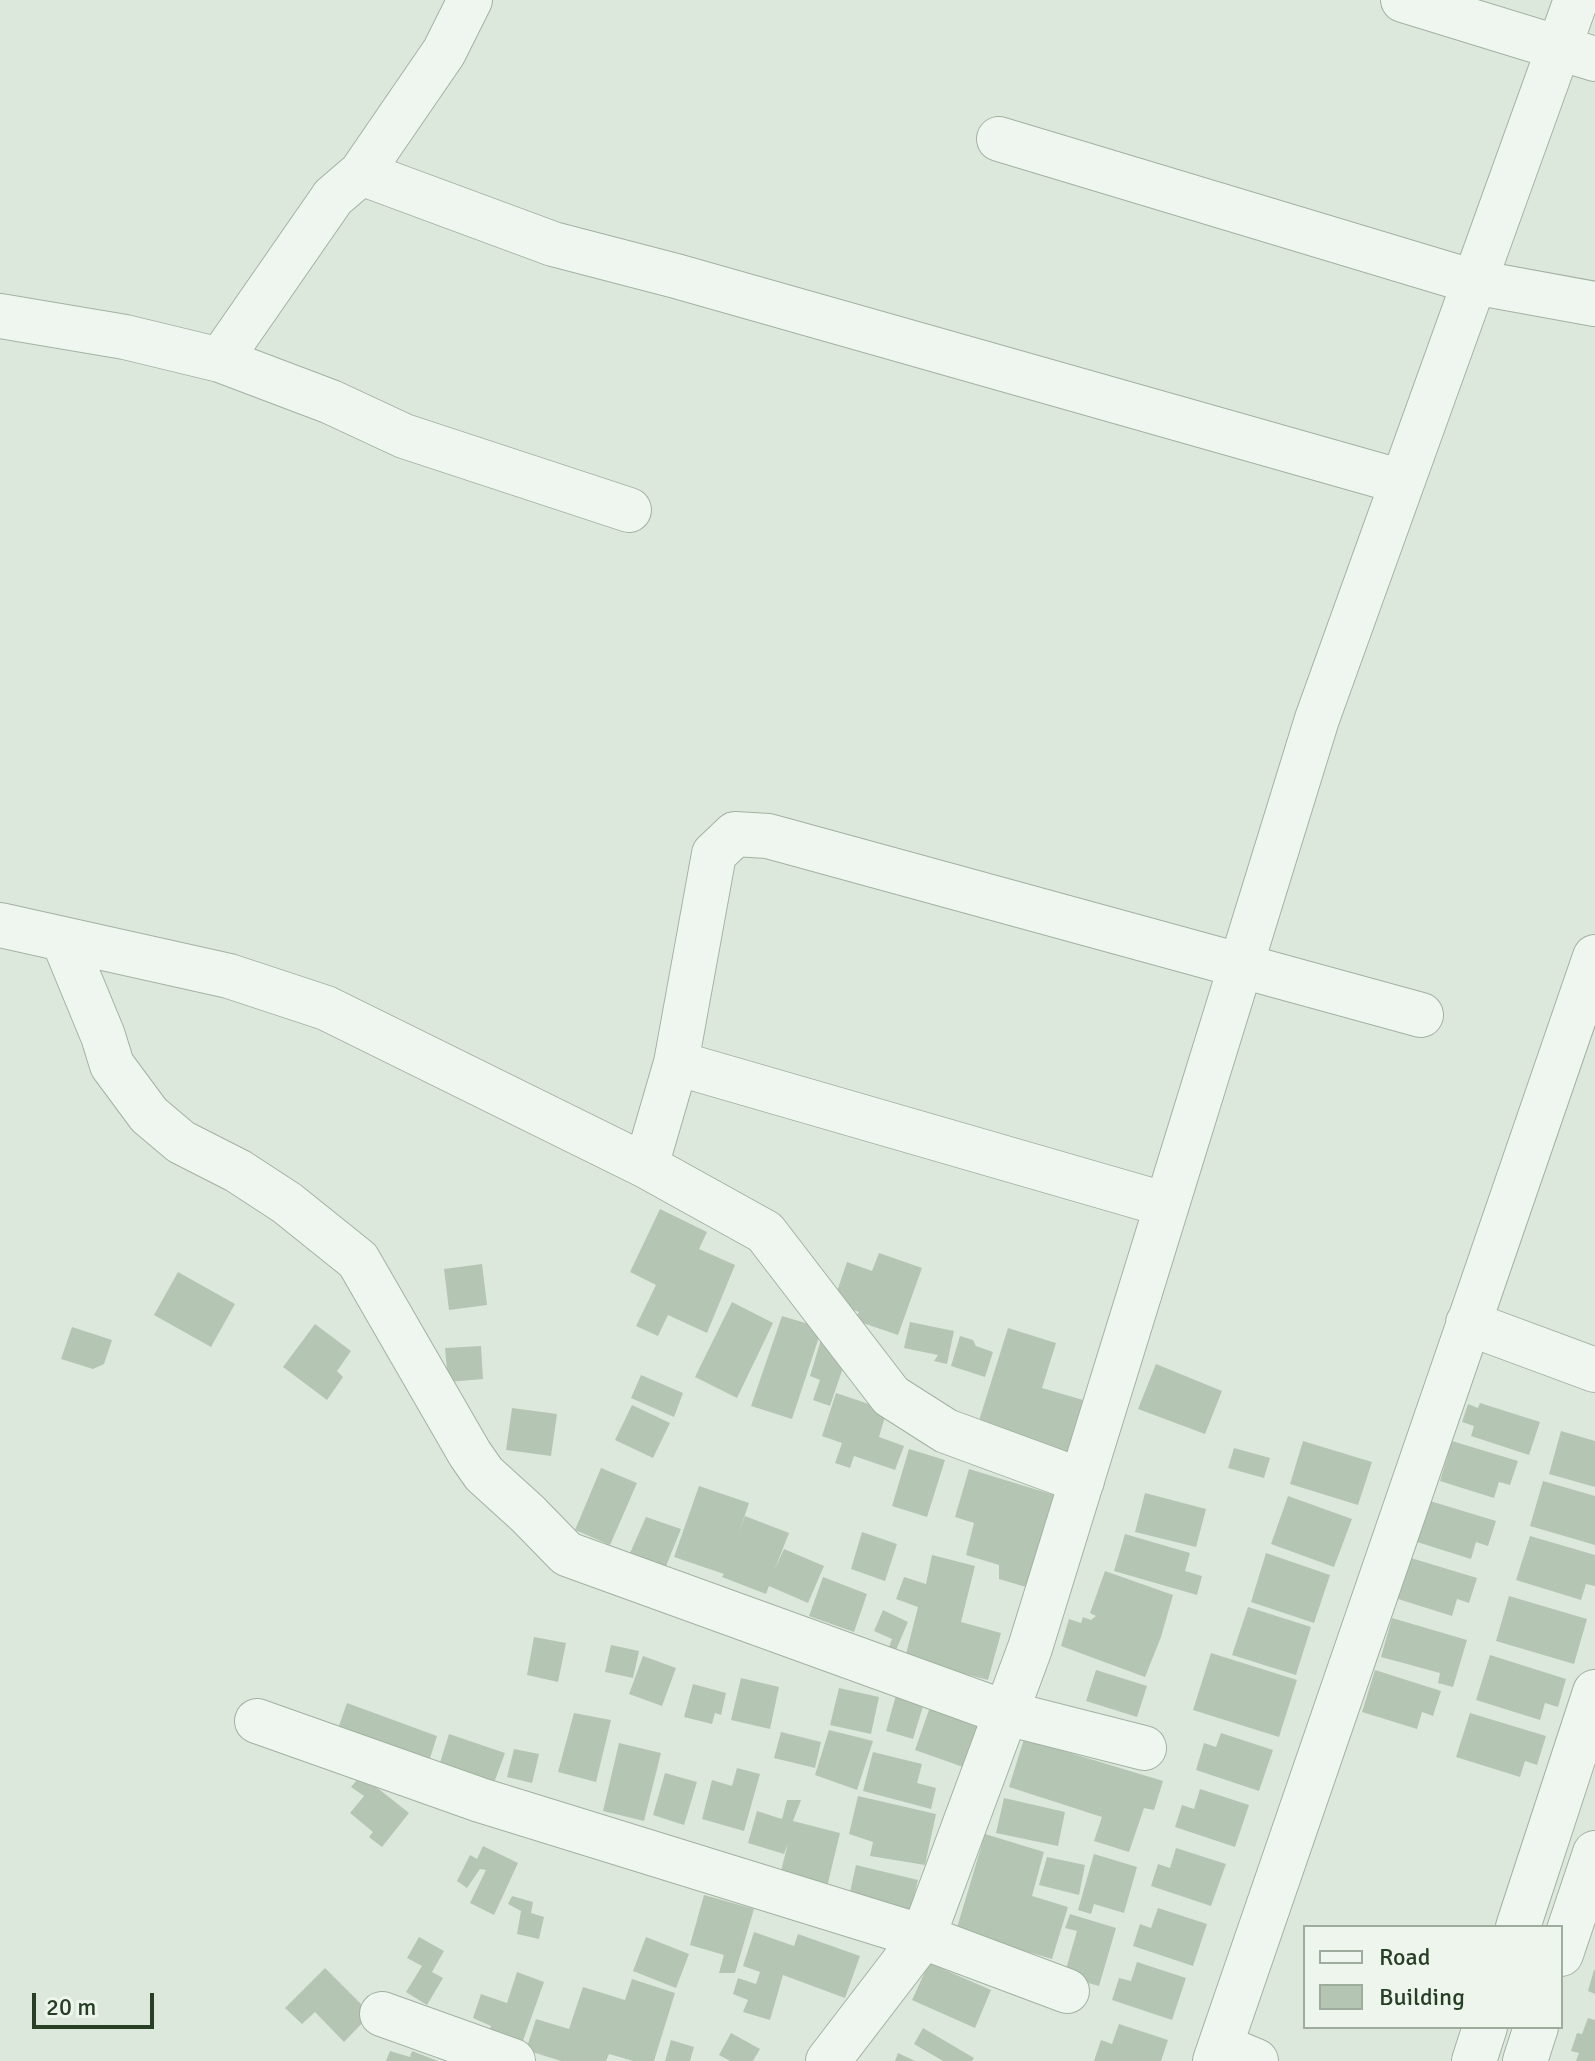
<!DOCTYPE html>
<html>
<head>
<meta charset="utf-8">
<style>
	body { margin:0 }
	#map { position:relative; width:1595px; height:2061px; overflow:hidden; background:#dde8dc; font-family:Signika,sans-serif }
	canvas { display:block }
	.legend { position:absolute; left:1303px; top:1925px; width:260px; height:104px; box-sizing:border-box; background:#edf5ec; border:2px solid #9dac9c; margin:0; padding:10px 14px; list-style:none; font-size:24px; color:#263f25 }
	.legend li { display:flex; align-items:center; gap:16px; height:40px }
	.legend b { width:40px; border:2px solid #9dac9c }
	.scale { position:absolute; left:32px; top:1993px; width:122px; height:36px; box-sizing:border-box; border:4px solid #263f25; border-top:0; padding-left:10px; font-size:24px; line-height:28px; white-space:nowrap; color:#263f25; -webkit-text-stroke:6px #edf5ec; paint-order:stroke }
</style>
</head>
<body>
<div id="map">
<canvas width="1595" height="2061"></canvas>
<ul class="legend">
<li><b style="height:10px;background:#eff6ef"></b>Road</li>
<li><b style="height:22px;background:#b4c5b3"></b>Building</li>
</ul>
<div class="scale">20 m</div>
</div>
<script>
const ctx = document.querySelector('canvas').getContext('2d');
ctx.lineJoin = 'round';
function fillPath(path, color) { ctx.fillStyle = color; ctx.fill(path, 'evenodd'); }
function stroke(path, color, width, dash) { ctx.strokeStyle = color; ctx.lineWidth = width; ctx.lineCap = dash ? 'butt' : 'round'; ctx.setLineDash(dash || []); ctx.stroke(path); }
const building = new Path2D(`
	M660 1209 707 1232 699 1249 735 1265 707 1333 668 1315 658 1336 636 1326 656 1285 630 1272Z
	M879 1253 922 1268 898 1335 854 1320 859 1312 833 1303 847 1262 872 1271Z
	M482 1264 487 1305 449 1310 444 1269Z
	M178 1272 235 1304 211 1347 154 1315Z
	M732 1302 773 1323 737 1398 695 1377Z
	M782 1316 822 1328 792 1419 751 1406Z
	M910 1322 954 1331 947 1364 934 1361 938 1355 904 1348Z
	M315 1324 351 1351 337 1371 343 1377 327 1400 283 1367Z
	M72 1327 112 1340 104 1364 93 1369 61 1359Z
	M1008 1328 1056 1343 1042 1388 1083 1400 1066 1455 977 1427Z
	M822 1336 850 1347 830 1406 813 1400 820 1380 810 1376Z
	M960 1336 973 1340 976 1346 993 1352 985 1377 951 1366Z
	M481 1346 483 1379 448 1382 445 1348Z
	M1156 1364 1222 1391 1205 1434 1138 1409Z
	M641 1375 683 1393 674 1417 631 1398Z
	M836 1393 887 1410 879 1437 904 1446 895 1470 854 1456 850 1468 835 1463 842 1443 822 1436Z
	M1480 1403 1540 1422 1529 1455 1471 1436 1474 1426 1462 1422 1468 1404 1478 1408Z
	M632 1405 670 1423 653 1458 615 1440Z
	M512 1408 557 1414 551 1456 506 1450Z
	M1561 1431 1595 1441V1487L1549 1474Z
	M1303 1441 1372 1462 1358 1505 1290 1484Z
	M1452 1441 1518 1461 1510 1485 1499 1482 1494 1498 1440 1481Z
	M1234 1448 1270 1458 1264 1478 1228 1468Z
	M909 1449 945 1460 927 1517 892 1506Z
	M601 1468 637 1483 610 1545 575 1530Z
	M969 1469 1054 1495 1026 1587 999 1579V1565L966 1555 974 1523 955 1517Z
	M1543 1481 1595 1496V1545L1530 1526Z
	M699 1486 749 1503 738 1535 745 1516 789 1533 774 1571 784 1549 824 1566 808 1603 769 1586 766 1594 722 1577 724 1574 674 1557Z
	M1145 1493 1206 1509 1196 1547 1135 1532Z
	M1288 1496 1352 1519 1334 1567 1271 1544Z
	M1430 1501 1496 1521 1488 1546 1476 1542 1471 1559 1417 1542Z
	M646 1517 681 1529 662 1576 626 1562Z
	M862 1532 897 1544 885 1581 851 1569Z
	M1125 1534 1190 1553 1185 1571 1202 1576 1197 1595 1114 1571Z
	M1530 1536 1595 1555V1586L1586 1584 1581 1600 1516 1580Z
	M1266 1553 1330 1575 1314 1623 1251 1602Z
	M932 1555 975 1566 961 1622 1001 1633 988 1680 905 1658 918 1607 896 1599 904 1577 926 1584Z
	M1411 1558 1477 1578 1469 1603 1457 1599 1452 1616 1398 1599Z
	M1105 1571 1173 1595 1161 1637 1145 1677 1061 1646 1069 1619 1081 1623 1083 1617 1091 1620 1096 1616 1090 1613Z
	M823 1577 867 1594 854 1632 809 1616Z
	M1509 1596 1587 1619 1574 1664 1496 1641Z
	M1248 1607 1311 1627 1296 1675 1232 1655Z
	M883 1610 908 1622 896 1650 889 1647 892 1639 874 1631Z
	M1392 1618 1467 1640 1453 1687 1438 1683 1440 1673 1381 1657Z
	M534 1637 566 1643 558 1682 527 1675Z
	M611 1645 639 1651 633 1678 605 1672Z
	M1211 1653 1297 1680 1279 1737 1193 1710Z
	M1490 1655 1566 1679 1558 1707 1545 1703 1540 1720 1476 1700Z
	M643 1656 676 1668 662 1706 629 1694Z
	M1096 1670 1147 1686 1137 1717 1086 1701Z
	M1375 1670 1441 1691 1433 1716 1422 1712 1417 1729 1362 1712Z
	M741 1678 779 1687 770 1729 731 1720Z
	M693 1684 726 1693 721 1715 715 1713 712 1724 684 1717Z
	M839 1688 879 1697 871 1734 830 1725Z
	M896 1695 924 1703 913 1739 886 1731Z
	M347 1703 437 1736 426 1771 335 1737Z
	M930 1707 978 1724 963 1767 915 1750Z
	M574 1713 611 1720 596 1782 558 1772Z
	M1470 1713 1546 1736 1537 1765 1525 1761 1520 1777 1456 1757Z
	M829 1730 873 1741 857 1790 815 1775Z
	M781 1732 821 1742 815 1768 774 1758Z
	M1221 1733 1273 1750 1259 1791 1196 1770 1204 1743 1216 1747Z
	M449 1734 505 1753 494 1783 439 1766Z
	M1024 1739 1163 1781 1154 1810 1144 1808 1129 1852 1094 1841 1102 1817 1009 1787Z
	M619 1743 661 1753 644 1821 603 1811Z
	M514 1749 539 1754 532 1783 507 1777Z
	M873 1752 922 1764 917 1783 936 1788 931 1809 863 1791Z
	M737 1768 760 1774 744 1831 702 1819 712 1780 732 1786Z
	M665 1773 697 1782 684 1825 653 1815Z
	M361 1775 409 1813 382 1847 369 1837 373 1832 350 1813 364 1796 351 1787Z
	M1200 1789 1249 1805 1235 1847 1175 1827 1182 1805 1194 1809Z
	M858 1796 936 1814 925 1865 870 1856 873 1842 849 1834Z
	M1004 1798 1065 1812 1058 1846 996 1833Z
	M787 1800H801L793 1821 840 1833 827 1887 780 1875 788 1843 784 1854 748 1843 757 1811 782 1819Z
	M985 1834 1044 1852 1032 1896 1068 1907 1052 1959 956 1931Z
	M483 1846 518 1863 494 1915 470 1903 486 1870 480 1869 467 1888 457 1881 470 1855 477 1859Z
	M1176 1848 1226 1864 1211 1906 1151 1886 1158 1864 1170 1868Z
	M1094 1854 1137 1867 1124 1913 1094 1904 1091 1914 1078 1910Z
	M1047 1857 1085 1865 1079 1895 1039 1885Z
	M856 1865 918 1880 910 1912 849 1897Z
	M704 1895 754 1909 735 1973H719L724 1955 690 1945Z
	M512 1896 533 1902 531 1913 544 1917 539 1939 517 1934 521 1911 508 1904Z
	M1158 1908 1207 1924 1193 1966 1133 1946 1140 1924 1151 1928Z
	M1070 1914 1116 1928 1099 1986 1064 1976 1077 1931 1065 1928Z
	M754 1932 794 1946 798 1934 860 1956 845 1998 783 1975 770 2020 743 2012 748 2000 733 1994 738 1978 756 1984 760 1972 743 1966Z
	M419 1937 444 1951 432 1972 443 1978 427 2005 406 1992 422 1966 407 1958Z
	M646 1937 689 1954 676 1988 633 1971Z
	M1137 1962 1186 1978 1172 2020 1112 2000 1119 1978 1131 1981Z
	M929 1963 991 1990 975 2028 912 2000Z
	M325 1968 371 2014 344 2042 315 2012 302 2024 285 2008Z
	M1594 1970H1595V1994L1588 1991Z
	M517 1972 544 1982 520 2049 487 2038 491 2026 473 2018 481 1994 507 2003Z
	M632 1979 675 1993 654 2061H633L609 2054 606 2061H561L526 2050 536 2019 569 2029 583 1987 625 2000Z
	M1588 2018 1595 2020V2061H1576L1579 2053 1571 2051 1577 2033 1582 2034Z
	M1119 2024 1168 2040 1161 2061H1094L1101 2040 1112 2044Z
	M923 2028 974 2058 972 2061H943L914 2044Z
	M731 2033 760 2049 753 2061H730L719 2055Z
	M671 2040 694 2047 690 2061H665Z
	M390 2051 410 2057 412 2051 438 2061H386Z
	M898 2053 915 2061H895Z`);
const minor = new Path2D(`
	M1403 0 1595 59
	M999 139 1474 282 1595 304
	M361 173 553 244 676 276 1402 482
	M0 316 125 337 220 360 331 402 404 436 629 510
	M220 360 333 197 361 173 444 52 470 0
	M0 925 229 976 326 1008 646 1166 765 1232 891 1396 946 1431 1082 1481
	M63 939 103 1036 112 1065 149 1115 181 1142 238 1171 287 1203 358 1260 470 1454 484 1474 528 1514 567 1554 1006 1713 1144 1748
	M676 1063 714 854 735 834 768 836 1421 1015
	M646 1166 676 1063 1167 1205
	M1468 1323 1595 1370
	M257 1721 480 1800 923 1937 1067 1991
	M1518 1927 1595 1692
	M1561 1954 1595 1853
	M382 2014 513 2061
	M1220 2046 1256 2061
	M828 2061 923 1937 1030 1648 1317 719 1576 0
	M1215 2061 1595 957
	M1474 2061 1485 2027
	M1525 2061 1536 2027`);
fillPath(building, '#b4c5b3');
stroke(minor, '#a2b2a1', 46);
stroke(minor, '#eff6ef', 44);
</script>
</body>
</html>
